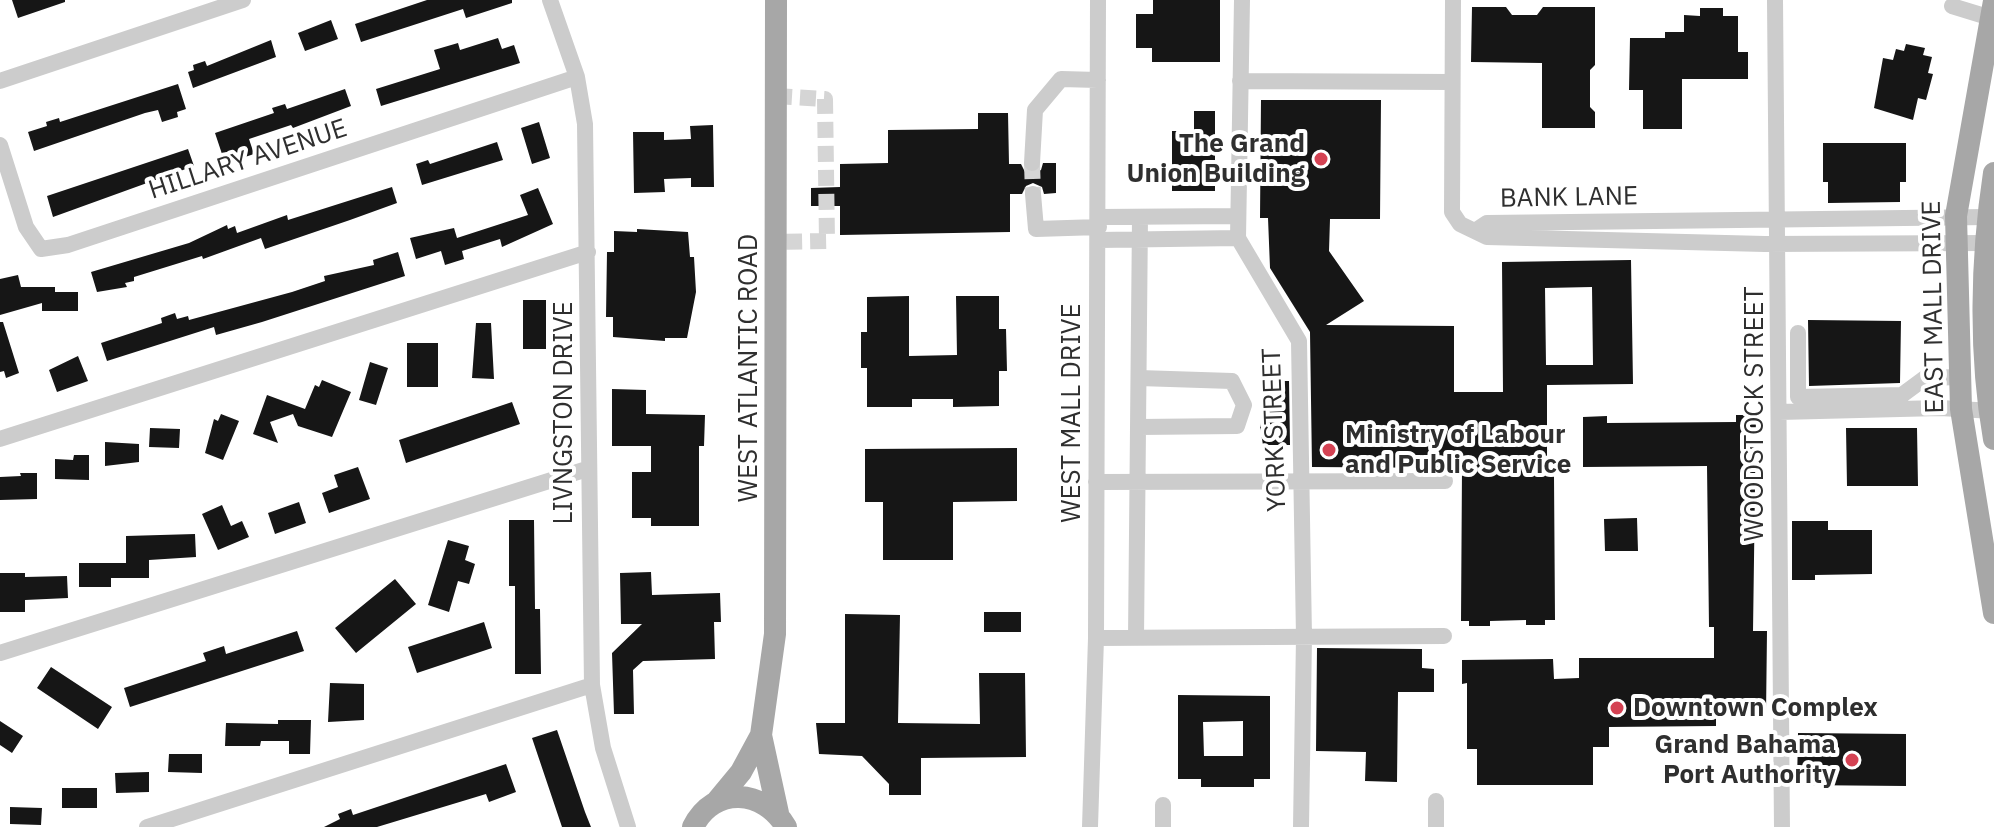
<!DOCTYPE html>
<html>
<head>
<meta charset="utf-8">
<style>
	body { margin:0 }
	canvas { display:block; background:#fff }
</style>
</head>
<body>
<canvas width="1994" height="827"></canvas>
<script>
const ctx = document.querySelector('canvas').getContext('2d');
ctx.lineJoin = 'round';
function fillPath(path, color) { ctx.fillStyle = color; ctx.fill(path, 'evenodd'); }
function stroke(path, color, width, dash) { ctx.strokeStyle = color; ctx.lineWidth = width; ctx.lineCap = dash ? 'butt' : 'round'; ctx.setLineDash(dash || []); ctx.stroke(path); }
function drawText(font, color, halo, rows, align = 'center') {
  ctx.font = font + ' "IBM Plex Sans",sans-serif'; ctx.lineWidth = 8; ctx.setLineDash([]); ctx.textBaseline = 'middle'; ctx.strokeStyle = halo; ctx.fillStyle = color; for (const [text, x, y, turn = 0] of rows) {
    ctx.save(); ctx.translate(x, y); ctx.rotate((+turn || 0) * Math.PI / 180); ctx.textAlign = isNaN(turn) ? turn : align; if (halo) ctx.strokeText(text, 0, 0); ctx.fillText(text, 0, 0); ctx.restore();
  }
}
const building = new Path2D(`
	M12 0H65V2L18 18Z
	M427 0H512V3L466 18 463 9 361 42 355 24Z
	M1153 0H1220V62H1152V48H1136V14H1153Z
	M1472 7H1506L1512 15H1537L1543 7H1595V65L1590 70V107L1595 112V128H1542V63L1471 62Z
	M1700 8H1723V16H1738V52H1748V79H1682V129H1643V90H1629L1630 38H1665V32H1684V15L1700 16Z
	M331 20 338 39 305 51 298 33Z
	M498 38 502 49 514 45 520 63 381 106 376 89 440 69 434 50 458 43 460 50Z
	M271 40 276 57 193 88 188 72 194 70 193 65 205 61 207 66Z
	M1906 44 1925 48 1923 55 1932 57 1928 73 1933 74 1926 100 1918 98 1913 120 1874 108 1883 58 1893 60 1896 49 1904 51Z
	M178 84 186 109 177 112 178 117 162 122 158 110 145 113 34 151 28 132 47 126 46 122 59 118 60 122Z
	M345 89 351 106 293 128 291 125 249 139 254 154 233 161 230 151 222 154 215 133 274 113 272 108 285 104 287 109Z
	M1261 100H1381L1380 219H1330L1329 251 1364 301 1326 325 1454 326V392H1503L1502 262 1631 260 1633 384 1547 385V476H1554L1555 620H1545V625H1526V620L1490 621V626H1469V621H1461L1462 468 1312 467 1310 332 1270 268 1268 218H1260ZM1592 287 1593 365H1546L1545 288Z
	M1194 111H1215V191H1172V131H1194Z
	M978 113H1008L1009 164H1021L1025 172 1032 174 1041 170 1043 163H1056V193L1044 194 1042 187 1033 183 1026 186 1022 194H1010V232L840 235V206H811V188L840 187V164L888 163V130L978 129Z
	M539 122 550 158 532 164 521 128Z
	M713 125 714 187H691V178L664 179 665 192 634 193 633 132H664V140L691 139 690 126Z
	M497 142 503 160 422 185 416 164 428 160 430 164Z
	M1823 143H1906V182H1900V202L1828 203V182H1823Z
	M188 149 194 166 53 217 47 196Z
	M392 187 397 203 350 220 265 249 261 238 203 259 202 256 134 277V281L125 283 127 287 97 292 91 272 189 243 227 225 228 229 235 226 237 233 287 215 288 220Z
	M538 188 553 224 502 247 500 239 462 251 464 259 445 265 441 251 416 259 410 238 454 228 457 238 528 215 520 195Z
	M637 229 688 232 690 257H694L696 292 687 338H665V341L613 337V317H606L607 252H614V231L637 232Z
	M398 252 405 276 262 322 216 335 214 327 107 361 101 343 162 323 161 318 175 313 177 319 188 316 189 320 292 292 325 281 324 276 374 265 373 260Z
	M18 275 21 287H55V292H78V311H42V303L0 315V279Z
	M909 296V356L957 355 956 296H999V329H1006L1007 371H999V406L953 407V399H912V407H867V368H861V332H867V297Z
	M523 300H546V349H523Z
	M1808 320 1901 321 1900 383 1809 386Z
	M0 322H3L19 373 6 378 4 371 0 372Z
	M476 323H491L494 379 472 378Z
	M407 343H438V387H407Z
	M78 356 88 381 57 392 49 370Z
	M370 362 388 368 376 405 359 400Z
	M322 380 351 392 332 437 298 426 293 414 270 422 278 443 253 434 267 395 305 409 315 385 319 387Z
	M1264 381H1289L1290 445H1263L1260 427Z
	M612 389 646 390V414L705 415 704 446H699V526H651V518H632V472H651V446H612Z
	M512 402 520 424 406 463 399 440Z
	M221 414 239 421 223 460 205 453 214 419 218 421Z
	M1736 415H1756L1753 631H1767L1766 715 1716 714V726L1609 727V747H1593V785H1477V749H1467V683L1462 684V660L1553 659 1554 679 1579 678V658H1714V627H1709L1707 466 1583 467V417L1607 416V423L1736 422Z
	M150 428 180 429 179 448 149 447Z
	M1846 428H1917L1918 486H1847Z
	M105 442 139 444V462L105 466Z
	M1017 448V501L953 502V560H883V502H865V449Z
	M74 455H89V480L55 479V459L73 460Z
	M358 467 370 499 329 513 322 493 338 487 334 475Z
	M20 473H37V499L0 500V477L21 476Z
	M299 502 306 523 275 534 268 513Z
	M222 505 231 526 242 521 249 537 218 550 202 514Z
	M1637 518 1638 551H1605L1604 519Z
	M509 520H534L535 609H540L541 674H515V586H509Z
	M1792 521H1828V530H1872V574L1815 575V580H1792Z
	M195 534 196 557 149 560V578H111V587H79V563H126V536Z
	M448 540 469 546 465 560 475 564 469 584 458 581 449 612 428 605Z
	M651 572 652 595 720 593 721 622H714L715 659 643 661 633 670 634 714H614L612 653 642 624H621L620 573Z
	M0 573H25V577L67 576 68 598 25 600V612H0Z
	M395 579 416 604 356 653 335 628Z
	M984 612H1021V632H984Z
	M845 614 900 615 898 723 980 724 979 673H1025L1026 757 921 758V795H889V784L862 756 819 754 816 723H845Z
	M484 622 492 648 417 673 408 647Z
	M297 631 304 651 130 707 124 688 206 661 203 653 224 646 226 654Z
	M1317 648 1422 649V668L1434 669V692H1398L1397 782 1365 781 1366 752 1316 751Z
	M51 667 112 707 98 729 37 688Z
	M330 683 364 684V720L328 722Z
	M1178 695 1270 696V779H1254V787H1201V779H1178ZM1243 721V756H1204L1203 722Z
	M278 720H311L310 754H289V741H261L260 746H225L226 723 278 724Z
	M0 721 23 736 12 753 0 745Z
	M557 730 585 812 591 827H562L532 738Z
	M1798 733 1906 734V786L1797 785Z
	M169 754H202V773L168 772Z
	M506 764 516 792 489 802 486 794 377 827H324L340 819 338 814 351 809 353 815Z
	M149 772V792L116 793 115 773Z
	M62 788H97V808H62Z
	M10 807 42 808 41 825 10 824Z`);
const minorTunnel = new Path2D(`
	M776 96 825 99 827 241 776 242
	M1032 163 1033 194`);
const minor = new Path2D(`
	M550 0 577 77 585 124 592 685 603 748 628 827
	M1242 0 1238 238 1299 341 1304 637 1301 827
	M1453 0 1452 212 1460 224 1487 237 1765 244 1987 243
	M1775 0 1782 827
	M1952 6 1991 18
	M0 81 243 0
	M1240 81 1452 82
	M0 145 26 227 41 249 68 245 577 77
	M1032 163 1035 110 1061 79 1098 80
	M1033 194 1036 229 1099 227
	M1099 217 1238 216
	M1475 231 1487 223 1988 217
	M1099 240 1238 238
	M1798 333V397L1902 395 1925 378 1960 377
	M1139 378 1232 381 1244 405 1237 426 1139 427
	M1779 412 1940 408 1994 411
	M0 439 588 252
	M1096 482 1445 481
	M1096 638 1444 636
	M1136 638 1140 217
	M0 653 587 469
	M1436 801V827
	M147 827 592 685
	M1090 827 1096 638 1098 0
	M1163 827V805`);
const major = new Path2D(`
	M1994 1 1956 216 1961 409 1994 613
	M1994 173C1981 259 1979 354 1994 439
	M761 735 778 813
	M717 801 741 772 761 735 775 634 776 0
	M693 827C714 785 764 789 786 827`);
const markers = [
	[1321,159,8,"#d44253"],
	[1329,450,8,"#d44253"],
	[1617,708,8,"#d44253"],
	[1852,760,8,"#d44253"]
];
const poiNames = [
	["The Grand",1305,144],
	["Union Building",1305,174],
	["Ministry of Labour",1345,435,"left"],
	["and Public Service",1345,465,"left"],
	["Downtown Complex",1633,708,"left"],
	["Grand Bahama",1836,745],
	["Port Authority",1836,775]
];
const streetNames = [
	["HILLARY AVENUE",248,160,-18],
	["BANK LANE",1569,198,-1],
	["EAST MALL DRIVE",1934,307,-91],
	["WEST ATLANTIC ROAD",749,368,-90],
	["LIVNGSTON DRIVE",564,413,-90],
	["WEST MALL DRIVE",1072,413,-90],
	["WOODSTOCK STREET",1755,414,-90],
	["YORK STREET",1275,430,-92]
];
fillPath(building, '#161616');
stroke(minorTunnel, '#d5d5d5', 16, [16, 8]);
stroke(minor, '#ccc', 16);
stroke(major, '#a7a7a7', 22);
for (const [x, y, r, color] of markers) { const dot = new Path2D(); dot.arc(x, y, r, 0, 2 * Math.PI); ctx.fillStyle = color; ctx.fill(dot); stroke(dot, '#fff', 3); }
drawText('bold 26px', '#2f2f2f', '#fff', poiNames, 'right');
drawText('26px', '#2f2f2f', '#fff', streetNames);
</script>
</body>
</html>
